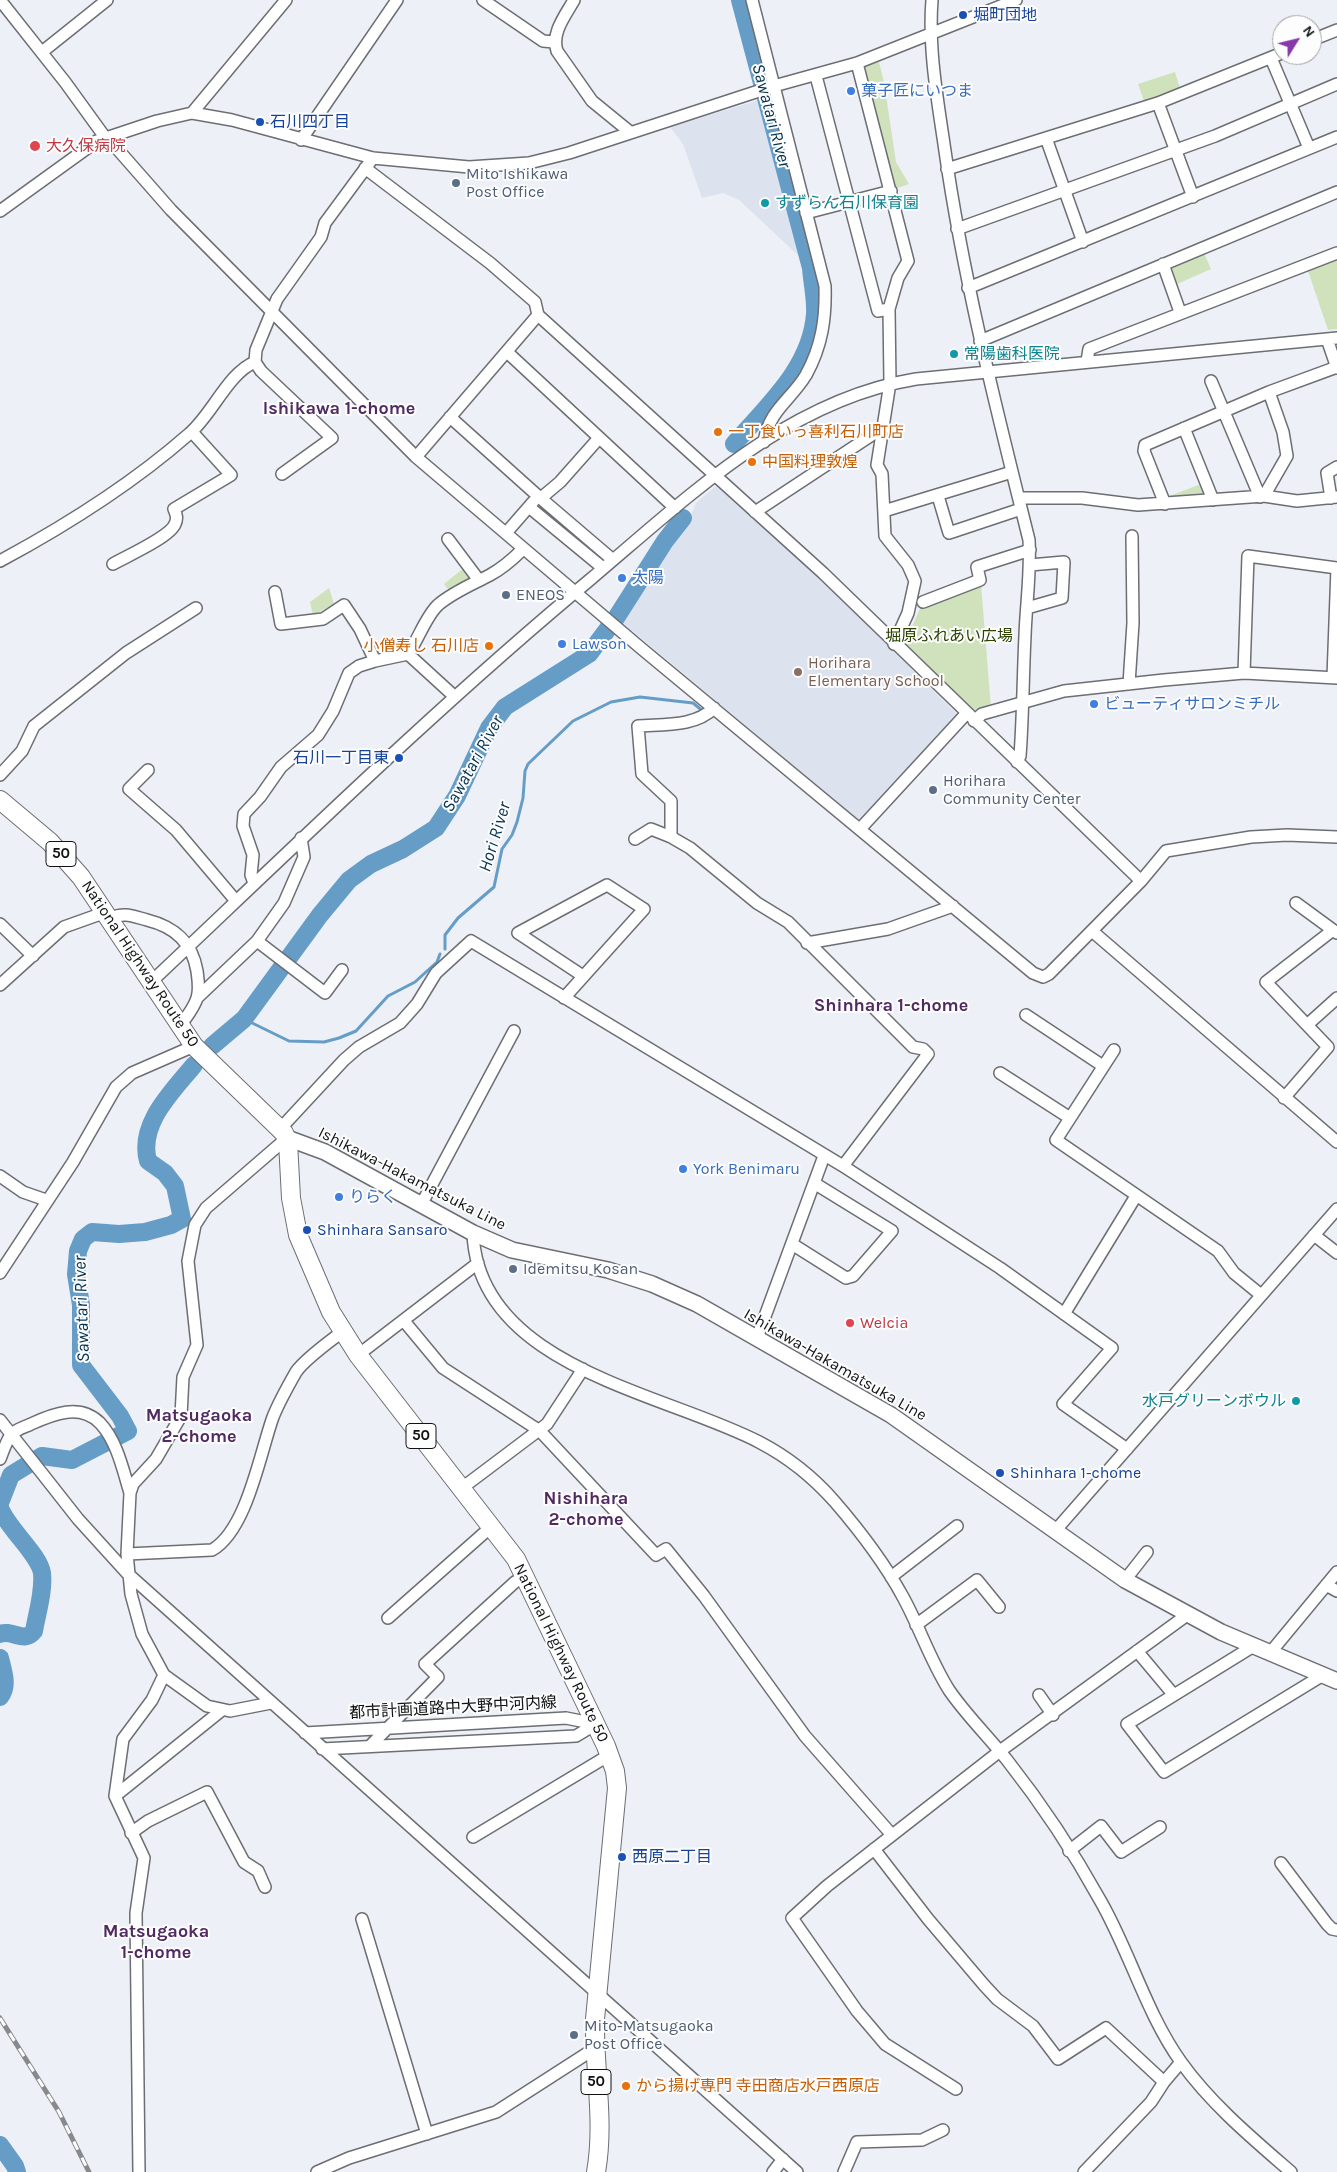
<!DOCTYPE html>
<html>
<head>
<meta charset="utf-8">
<style>
	body { margin:0 }
	#map { position:relative; width:1337px; height:2172px; overflow:hidden; background:#edf0f6; font-family:Karla,sans-serif }
	canvas { display:block }
	.north { position:absolute; left:1272px; top:15px; width:50px; height:50px; box-sizing:border-box; background:#fdfdfe; border:1px solid #9e9fa0; border-radius:50%; rotate:54deg; font-size:14px; font-weight:700; line-height:20px; text-align:center; color:#0f1112 }
	.north::after { content:''; display:block; margin:auto; width:18px; height:22px; background:#8739a9; clip-path:polygon(50% 0,100% 100%,50% 72%,0 100%) }
</style>
</head>
<body>
<div id="map">
<canvas width="1337" height="2172"></canvas>
<div class="north">N</div>
</div>
<script>
const ctx = document.querySelector('canvas').getContext('2d');
ctx.lineJoin = 'round';
function fillPath(path, color) { ctx.fillStyle = color; ctx.fill(path, 'evenodd'); }
function stroke(path, color, width, dash) { ctx.strokeStyle = color; ctx.lineWidth = width; ctx.lineCap = dash ? 'butt' : 'round'; ctx.setLineDash(dash || []); ctx.stroke(path); }
function drawText(font, color, halo, rows, align = 'center') {
  ctx.font = font + ' Karla,"Noto Sans JP",sans-serif'; ctx.lineWidth = 4; ctx.setLineDash([]); ctx.textBaseline = 'middle'; ctx.strokeStyle = halo; ctx.fillStyle = color; for (const [text, x, y, turn = 0] of rows) {
    ctx.save(); ctx.translate(x, y); ctx.rotate((+turn || 0) * Math.PI / 180); ctx.textAlign = isNaN(turn) ? turn : align; if (halo) ctx.strokeText(text, 0, 0); ctx.fillText(text, 0, 0); ctx.restore();
  }
}
const built = new Path2D(`
	M759 100 801 258 739 200 723 193 702 198 683 144 670 127Z
	M716 486 821 579 957 714V718L862 818 858 819 623 623 629 612 625 609 667 548 670 549 689 521 696 503Z`);
const green = new Path2D(`
	M879 62 884 82 896 162 909 184 895 189 863 67Z
	M1175 72 1181 91 1145 104 1138 84Z
	M1204 253 1211 269 1175 285 1169 270 1171 267Z
	M1337 255V329L1328 330 1308 271 1310 266Z
	M1201 484 1207 496 1171 500 1167 497Z
	M465 567 472 576 450 592 444 584Z
	M981 584 991 708 979 711 973 709 904 645 921 606Z
	M329 588 334 604 313 615 310 602Z`);
const stream = new Path2D(`
	M445 949V935L458 918 494 887 502 849 512 835 517 822 523 798 525 771 528 764 573 721 611 702 640 697 693 703 704 712
	M244 1019 289 1041 324 1042 339 1038 356 1031 388 996 415 982 437 962 440 954`);
const river = new Path2D(`
	M734 444C767 406 811 368 815 314 816 299 812 283 811 268L740 0
	M212 1046 244 1019 320 915 349 880 371 864 403 849 436 828 457 796 489 728 505 707 589 654 616 618 665 541 683 518
	M0 1503 11 1475 42 1456 72 1460 128 1431 120 1416 81 1365V1305L76 1274 78 1251 83 1239 92 1232 119 1234 145 1232 171 1225 182 1219 175 1186 165 1173 148 1161C138 1124 172 1092 194 1065
	M0 1508C8 1529 39 1554 42 1573 44 1592 37 1613 34 1631 24 1644 12 1629 0 1634
	M0 1658C3 1671 9 1686 0 1697
	M0 2145 15 2166 17 2172`);
const minor = new Path2D(`
	M0 0 65 82 107 140 113 144 171 210 416 457 642 649 1033 973 1043 977 1049 974 1141 881 1166 851 1251 837 1287 835 1337 837
	M483 0 543 41 554 42
	M574 0C565 16 551 33 557 51L592 101 630 132
	M752 0 825 286C826 318 822 346 806 375 791 400 769 410 764 442
	M932 0C928 50 938 102 945 151 964 283 997 411 1029 540 1031 573 1026 604 1025 636 1023 676 1023 716 1020 756L1017 762
	M1312 40 1337 30
	M42 52 107 0
	M1271 58 1309 148
	M857 63 908 261 898 278 889 309 890 383 877 465 882 474 885 536 908 565 915 581 908 613 894 644
	M816 76 878 311 889 309
	M1158 103 1193 197
	M192 113 286 0
	M1046 138 1083 242
	M301 140 397 0
	M365 168 490 263 535 302 538 315 823 573 1141 881
	M947 169 1158 103 1282 53
	M0 211 97 141 157 121 192 113 232 120 373 158 469 167 529 163 569 153 774 86 857 63 1016 0
	M806 213 891 191
	M957 229 1215 136 1337 84
	M1163 264 1180 312
	M968 288 1337 137
	M1327 339 1337 368
	M980 341 1337 192
	M507 352 675 508
	M1087 361 1089 349 1337 253
	M255 362 261 371 332 438 282 474
	M1211 381 1260 497
	M450 417 538 496 613 560
	M1184 428 1213 500
	M416 457 538 315
	M938 496 949 533 1021 509
	M1264 496 1287 456 1283 432 1269 392
	M541 498 560 482 599 438
	M1019 498H1082L1138 505 1264 496 1297 501 1337 497
	M1331 498 1327 473 1337 467
	M1165 504 1144 451 1145 445 1269 392 1337 367
	M529 507 603 568
	M884 511 1012 472
	M755 512 884 427
	M506 533 533 502
	M448 539 478 579
	M0 561C67 525 132 484 189 434 212 415 228 373 255 362L256 350 277 299 321 237 325 223 370 162
	M113 564C127 556 170 537 175 524 178 518 176 514 174 509L231 475 192 432
	M275 592 281 624 323 619 344 605 360 629 375 661
	M923 602 980 580 977 567 980 566 1030 550
	M1027 608 1062 598 1064 562 1030 565
	M408 654C418 640 426 616 438 605 453 592 473 584 490 575 503 568 513 559 523 549
	M1244 673 1248 556 1337 568
	M1333 677 1337 568
	M1129 684 1133 623 1132 536
	M974 721 982 714 1064 691 1164 680 1244 673 1337 678
	M148 770 129 789 176 830 236 901
	M0 775 22 751 34 726 126 653 196 608
	M860 829 966 714
	M671 837V801L642 774 638 726C663 724 695 727 714 708
	M635 839 651 829 671 837 690 848 757 903 788 922 913 1047 923 1049 928 1054 843 1166
	M254 883 251 875 253 855 243 826 244 814 260 797 281 767 318 735 333 711 349 673 359 666 375 661 408 654 454 696
	M1296 903 1337 933
	M110 918C125 912 132 916 147 920 175 927 192 942 197 971 198 980 200 989 197 998 194 1008 186 1018 179 1027
	M0 924 33 956
	M1092 931 1337 1142
	M257 941 325 993 342 970
	M807 943 888 929 953 906
	M151 982C296 845 438 706 592 578 688 497 787 400 916 379L1337 338
	M0 985 64 927 106 912
	M197 998 257 941 284 903 304 857 301 838
	M564 998 644 909 607 885 518 933 583 976
	M1026 1015 1103 1066
	M1307 1025 1266 982 1333 930
	M1114 1050 1056 1140 1218 1251 1234 1273 1261 1295
	M1000 1073 1070 1118
	M1284 1098 1328 1047 1307 1025 1337 998
	M281 1128 344 1060 359 1047 400 1023 417 1004 436 973 471 941 843 1166 1000 1268 1112 1348 1063 1404 1127 1449
	M0 1176 23 1192 46 1200
	M421 1205 514 1031
	M473 1233C478 1367 665 1393 759 1442 788 1457 814 1478 835 1502 860 1531 885 1564 903 1597 920 1628 930 1660 949 1690 966 1715 988 1736 1007 1760 1040 1802 1074 1853 1100 1900 1130 1952 1146 2013 1181 2062 1211 2104 1253 2139 1291 2172
	M1314 1235 1337 1253
	M792 1244 846 1278 853 1276 892 1231 814 1183
	M0 1273 73 1162 116 1087 132 1073 194 1046
	M1064 1314 1136 1196
	M404 1321 443 1368 540 1431 656 1555 666 1549 704 1596 805 1736 892 1835
	M757 1338 824 1156
	M358 1355 478 1263
	M0 1420 78 1519 127 1573 797 2172
	M0 1459C3 1452 6 1441 11 1435 16 1429 25 1427 31 1424 53 1414 80 1403 100 1423 117 1441 123 1470 130 1493
	M462 1488 547 1424 583 1369
	M1055 1531 1337 1209
	M127 1554 212 1550C247 1530 260 1453 273 1417 279 1402 288 1386 296 1372 305 1359 329 1342 342 1332
	M891 1577 957 1526
	M1125 1580 1147 1552
	M1326 1585 1337 1591
	M388 1618 492 1526
	M916 1625 977 1580 999 1607
	M1252 1647 1127 1724 1164 1772 1323 1675
	M1137 1651 1173 1694
	M1270 1653 1337 1572
	M1039 1695 1053 1715
	M271 1703 230 1711 207 1706 164 1675 142 1634 131 1594 127 1554 130 1493 133 1484 156 1459 181 1416 183 1377 197 1345 188 1261 195 1225 206 1208 287 1138
	M305 1733 566 1718 596 1724
	M371 1745 438 1677 425 1664 515 1582 526 1576
	M322 1749 576 1736 596 1724
	M115 1796 222 1710
	M131 1833 148 1821 207 1792 244 1862 258 1871 265 1887
	M473 1837 601 1760 611 1758
	M874 1849 928 1919 984 1985 997 1999 1033 2026 1058 2059 1106 2028 1164 2082
	M1069 1851 1101 1826 1121 1852 1160 1827
	M1281 1863 1327 1924 1332 1929 1337 1930
	M362 1919 427 2134
	M956 2089 885 2044 857 2011 792 1918 827 1886 1000 1751 1187 1615
	M139 2172 136 1913 144 1858 115 1796 123 1739 152 1700 164 1675
	M317 2172 349 2158 496 2112 594 2049
	M773 2172 783 2159
	M844 2172 857 2142 922 2140 943 2130
	M1084 2172 1151 2102 1164 2082 1181 2062`);
const major = new Path2D(`
	M287 1138 325 1152 473 1233 512 1250 608 1270 652 1284 697 1304 891 1415 1125 1580 1221 1632 1337 1681`);
const highway = new Path2D(`
	M0 800 50 842 81 877 194 1046 284 1133 288 1142 291 1198 298 1235 331 1312 358 1355 516 1559 606 1746 615 1771 617 1788 595 2019C594 2070 605 2122 596 2172`);
const rail = new Path2D(`
	M0 2018 59 2112 89 2172`);
const markers = [
	[963,15,5,"#1a4fb4"],
	[851,91,5,"#3f7fe0"],
	[260,122,5,"#1a4fb4"],
	[35,146,6,"#e0444e"],
	[456,183,5,"#5c6f8a"],
	[765,203,5,"#0f9aa8"],
	[954,354,5,"#0f9aa8"],
	[718,432,5,"#e8710a"],
	[752,462,5,"#e8710a"],
	[622,578,5,"#3f7fe0"],
	[506,595,5,"#5c6f8a"],
	[562,644,5,"#3f7fe0"],
	[489,646,5,"#e8710a"],
	[798,672,5,"#8d6e63"],
	[1094,704,5,"#3f7fe0"],
	[399,758,5,"#1a4fb4"],
	[933,790,5,"#5c6f8a"],
	[683,1169,5,"#3f7fe0"],
	[339,1197,5,"#3f7fe0"],
	[307,1230,5,"#1a4fb4"],
	[513,1269,5,"#5c6f8a"],
	[850,1323,5,"#e0444e"],
	[1296,1401,5,"#0f9aa8"],
	[1000,1473,5,"#1a4fb4"],
	[622,1857,5,"#1a4fb4"],
	[574,2035,5,"#5c6f8a"],
	[626,2086,5,"#e8710a"]
];
const shields = [
	[61,854,30],
	[421,1436,30],
	[596,2082,30]
];
const shieldNames = [
	["50",61,854],
	["50",421,1436],
	["50",596,2082]
];
const transitNames = [
	["堀町団地",973,15],
	["石川四丁目",270,122],
	["石川一丁目東",389,758,"right"],
	["Shinhara Sansaro",317,1230],
	["Shinhara 1-chome",1010,1473],
	["西原二丁目",632,1857]
];
const shopNames = [
	["菓子匠にいつま",861,91],
	["太陽",632,578],
	["Lawson",572,644],
	["ビューティサロンミチル",1104,704],
	["York Benimaru",693,1169],
	["りらく",349,1197]
];
const healthNames = [
	["大久保病院",46,146],
	["Welcia",860,1323]
];
const serviceNames = [
	["Mito Ishikawa",466,174],
	["Post Office",466,192],
	["ENEOS",516,595],
	["Horihara",943,781],
	["Community Center",943,799],
	["Idemitsu Kosan",523,1269],
	["Mito-Matsugaoka",584,2026],
	["Post Office",584,2044]
];
const cultureNames = [
	["すずらん石川保育園",775,203],
	["常陽歯科医院",964,354],
	["水戸グリーンボウル",1286,1401,"right"]
];
const foodNames = [
	["一丁食いっ喜利石川町店",728,432],
	["中国料理敦煌",762,462],
	["小僧寿し 石川店",479,646,"right"],
	["から揚げ専門 寺田商店水戸西原店",636,2086]
];
const parkNames = [
	["堀原ふれあい広場",949,636]
];
const educationNames = [
	["Horihara",808,663],
	["Elementary School",808,681]
];
const streetNames = [
	["National Highway Route 50",140,964,56],
	["Ishikawa-Hakamatsuka Line",412,1179,27],
	["Ishikawa-Hakamatsuka Line",835,1365,30],
	["National Highway Route 50",561,1653,64],
	["都市計画道路中大野中河内線",453,1708,-3]
];
const waterNames = [
	["Sawatari River",771,116,75],
	["Sawatari River",473,764,-61],
	["Hori River",495,837,-73],
	["Sawatari River",82,1309,-92]
];
const neighbourhoodNames = [
	["Ishikawa 1-chome",339,409],
	["Shinhara 1-chome",891,1006],
	["Matsugaoka",199,1416],
	["2-chome",199,1437],
	["Nishihara",586,1499],
	["2-chome",586,1520],
	["Matsugaoka",156,1932],
	["1-chome",156,1953]
];
fillPath(built, '#dce3ee');
fillPath(green, '#d0e2bc');
stroke(stream, '#659dc7', 3);
stroke(river, '#659dc7', 18);
stroke(minor, '#6c6e73', 14);
stroke(major, '#6c6e73', 18);
stroke(highway, '#6c6e73', 20);
stroke(minor, '#fff', 11);
stroke(major, '#fff', 15);
stroke(highway, '#fff', 18);
stroke(rail, '#878a8d', 5);
stroke(rail, '#fdfdfe', 3, [9]);
for (const [x, y, r, color] of markers) { const dot = new Path2D(); dot.arc(x, y, r, 0, 2 * Math.PI); ctx.fillStyle = color; ctx.fill(dot); stroke(dot, '#fdfdfe', 2); }
for (const [x, y, w] of shields) { const box = new Path2D(); box.roundRect(x - w / 2, y - 12.5, w, 25, 4); ctx.fillStyle = '#fdfdfe'; ctx.fill(box); stroke(box, '#0f1112', 1); }
drawText('bold 15px', '#0f1112', null, shieldNames);
drawText('16px', '#164399', '#fdfdfe', transitNames, 'left');
drawText('16px', '#366cbe', '#fdfdfe', shopNames, 'left');
drawText('16px', '#be3a42', '#fdfdfe', healthNames, 'left');
drawText('16px', '#4e5e75', '#fdfdfe', serviceNames, 'left');
drawText('16px', '#0d838f', '#fdfdfe', cultureNames, 'left');
drawText('16px', '#c56008', '#fdfdfe', foodNames, 'left');
drawText('16px', '#2a4100', '#fdfdfe', parkNames);
drawText('16px', '#785e54', '#fdfdfe', educationNames, 'left');
drawText('16px', '#0f1112', '#fdfdfe', streetNames);
drawText('italic 18px', '#053450', '#fdfdfe', waterNames);
drawText('bold 18px', '#502a61', '#fdfdfe', neighbourhoodNames);
</script>
</body>
</html>
